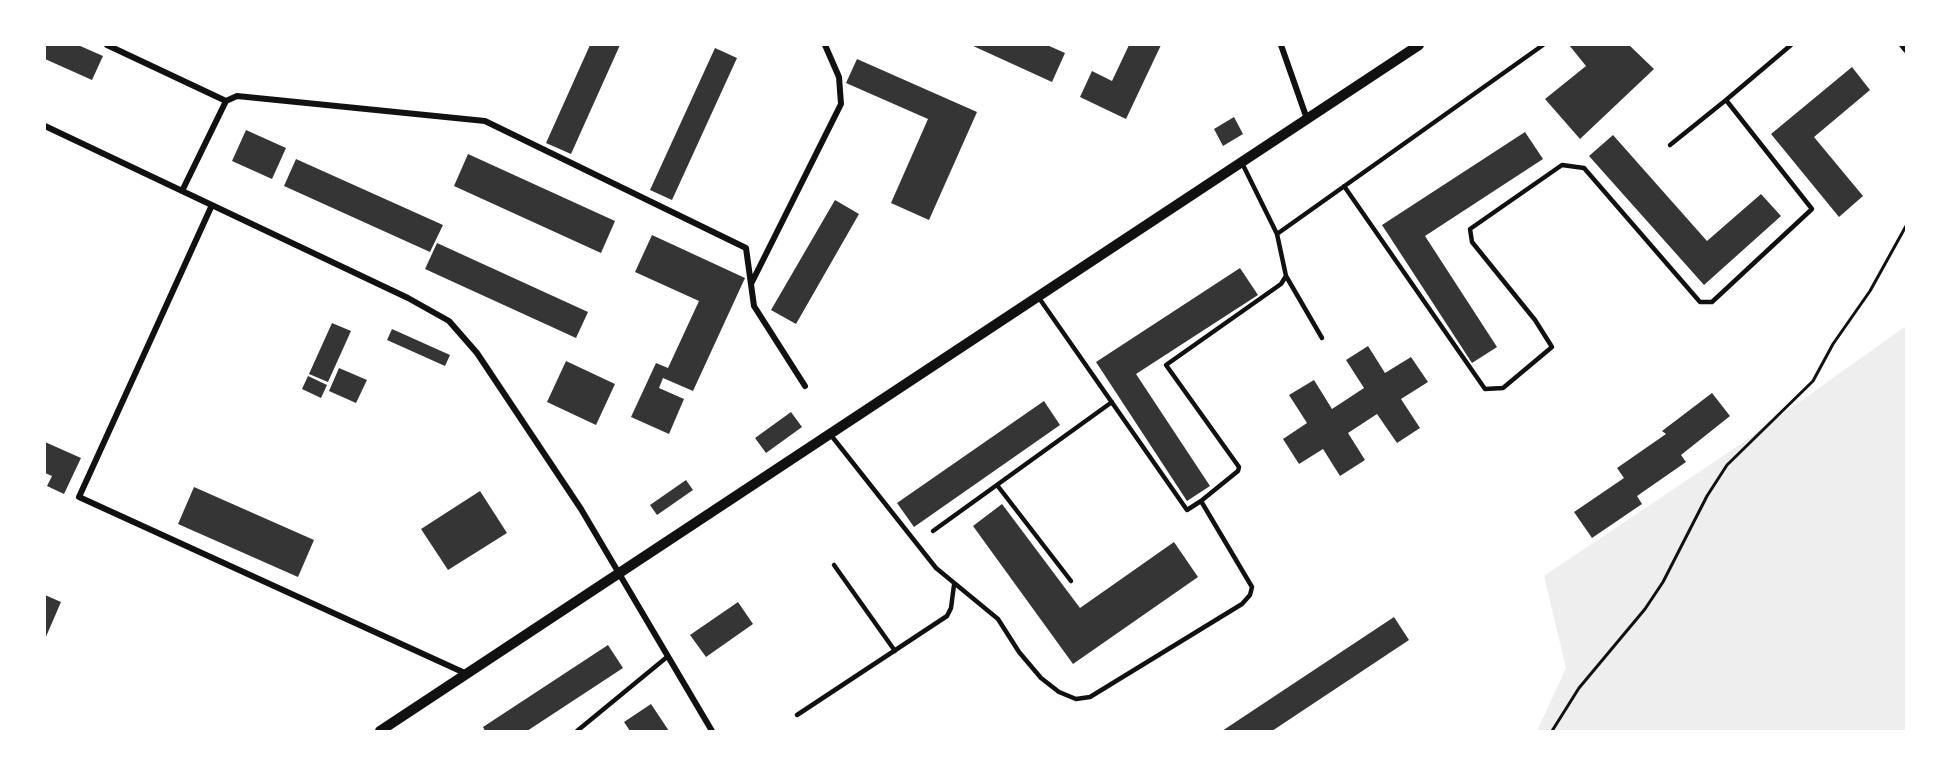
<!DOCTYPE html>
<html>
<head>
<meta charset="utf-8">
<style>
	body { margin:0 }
	#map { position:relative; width:1951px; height:776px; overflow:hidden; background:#fff; font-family:"Fira Sans Condensed",sans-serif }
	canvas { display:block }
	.frame { position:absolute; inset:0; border:46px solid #fff; pointer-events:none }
</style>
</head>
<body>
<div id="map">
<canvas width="1951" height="776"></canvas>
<div class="frame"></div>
</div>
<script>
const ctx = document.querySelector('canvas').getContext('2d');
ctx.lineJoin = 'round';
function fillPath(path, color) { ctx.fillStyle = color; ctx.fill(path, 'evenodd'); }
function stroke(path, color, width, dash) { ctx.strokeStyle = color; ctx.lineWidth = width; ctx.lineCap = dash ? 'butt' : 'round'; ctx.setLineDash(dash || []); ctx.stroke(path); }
const green = new Path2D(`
	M1906 326V731H1537L1566 668 1544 576 1729 452Z`);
const building = new Path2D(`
	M45 45H78L103 56 92 80 45 59Z
	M590 45H620L571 154 546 143Z
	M971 45H1047L1065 53 1052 82Z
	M1129 45H1161L1126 119 1080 97 1092 71 1112 81Z
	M1569 45H1629L1654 69 1580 139 1545 99 1586 66Z
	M715 48 737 58 672 200 650 190Z
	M857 59 977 112 929 220 891 203 928 119 846 83Z
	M1852 67 1870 90 1814 137 1863 196 1839 217 1771 134Z
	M1234 117 1243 134 1223 146 1214 129Z
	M246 130 286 148 272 179 232 161Z
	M1525 132 1543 159 1425 236 1497 347 1472 363 1382 225Z
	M1613 135 1707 241 1761 194 1781 216 1704 285 1589 156Z
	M468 154 615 221 601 253 454 186Z
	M296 159 443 225 430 252 284 186Z
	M835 200 859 214 796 324 771 310Z
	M652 235 745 278 693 391 663 378 659 388 684 399 669 434 631 417 656 363 668 368 699 301 635 272Z
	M437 243 588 312 576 338 425 269Z
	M1240 268 1258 295 1136 374 1210 486 1187 501 1096 362Z
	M332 323 351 331 328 382 309 374Z
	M392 329 450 355 445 366 387 340Z
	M1368 346 1385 373 1411 357 1428 382 1401 399 1420 428 1397 443 1377 414 1348 433 1365 460 1340 476 1323 449 1299 464 1283 439 1307 423 1289 395 1314 380 1332 409 1364 388 1346 360Z
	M566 361 615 384 596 425 547 402Z
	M339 368 367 380 356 403 329 391Z
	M308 376 327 385 321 398 302 389Z
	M1712 393 1730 416 1681 455 1686 462 1637 496 1642 504 1592 538 1574 512 1624 478 1617 468 1666 434 1662 431Z
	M1044 401 1060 425 914 527 897 503Z
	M791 412 802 427 766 453 755 438Z
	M45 442 81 458 64 494 47 486 52 476 45 473Z
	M686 480 693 490 657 515 650 505Z
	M194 487 314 540 298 577 178 524Z
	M480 491 507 533 448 570 421 529Z
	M1002 504 1080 608 1174 542 1198 577 1073 664 973 526Z
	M45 595 61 602 45 639Z
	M738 602 753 624 706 657 690 635Z
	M1394 617 1409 640 1272 731H1222Z
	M608 645 623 668 527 731H485L483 727Z
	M651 704 669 731H630L624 722Z`);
const path = new Path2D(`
	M1552 731 1579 688 1645 609 1663 582 1707 496 1727 465 1813 381 1833 344 1870 291 1906 226`);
const service = new Path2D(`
	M1670 145 1726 100
	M1344 186 1485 389 1503 388 1552 347 1535 320 1472 242 1470 229 1562 165 1584 168 1700 302H1712L1812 209 1726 100 1791 45
	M1277 234 1543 45
	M1286 276 1322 338
	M830 434 936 568 998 619 1019 652 1041 678 1059 692 1076 699 1090 697 1242 604 1250 595 1252 587 1201 501 1187 510 1039 298
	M997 485 1071 581
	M1201 501 1238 471 1239 467 1166 365 1281 284 1286 276 1277 234 1242 163
	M933 531 1112 402
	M834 565 895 651
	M797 715 947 616 951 608 954 585
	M577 731 667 657`);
const minor = new Path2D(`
	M107 45 226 101
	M1281 45 1307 119
	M1902 45 1906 50
	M45 126 408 298 449 321 477 353 581 509 712 731
	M182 191 226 101 237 96 485 121 746 248 754 306 805 386
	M212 205 79 497 467 674
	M751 284 841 104 839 77 825 45`);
const tertiary = new Path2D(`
	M380 731 1419 45`);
fillPath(green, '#eee');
fillPath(building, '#353535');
stroke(path, '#111', 3);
stroke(service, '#111', 4.5);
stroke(minor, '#111', 6);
stroke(tertiary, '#111', 10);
</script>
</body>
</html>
